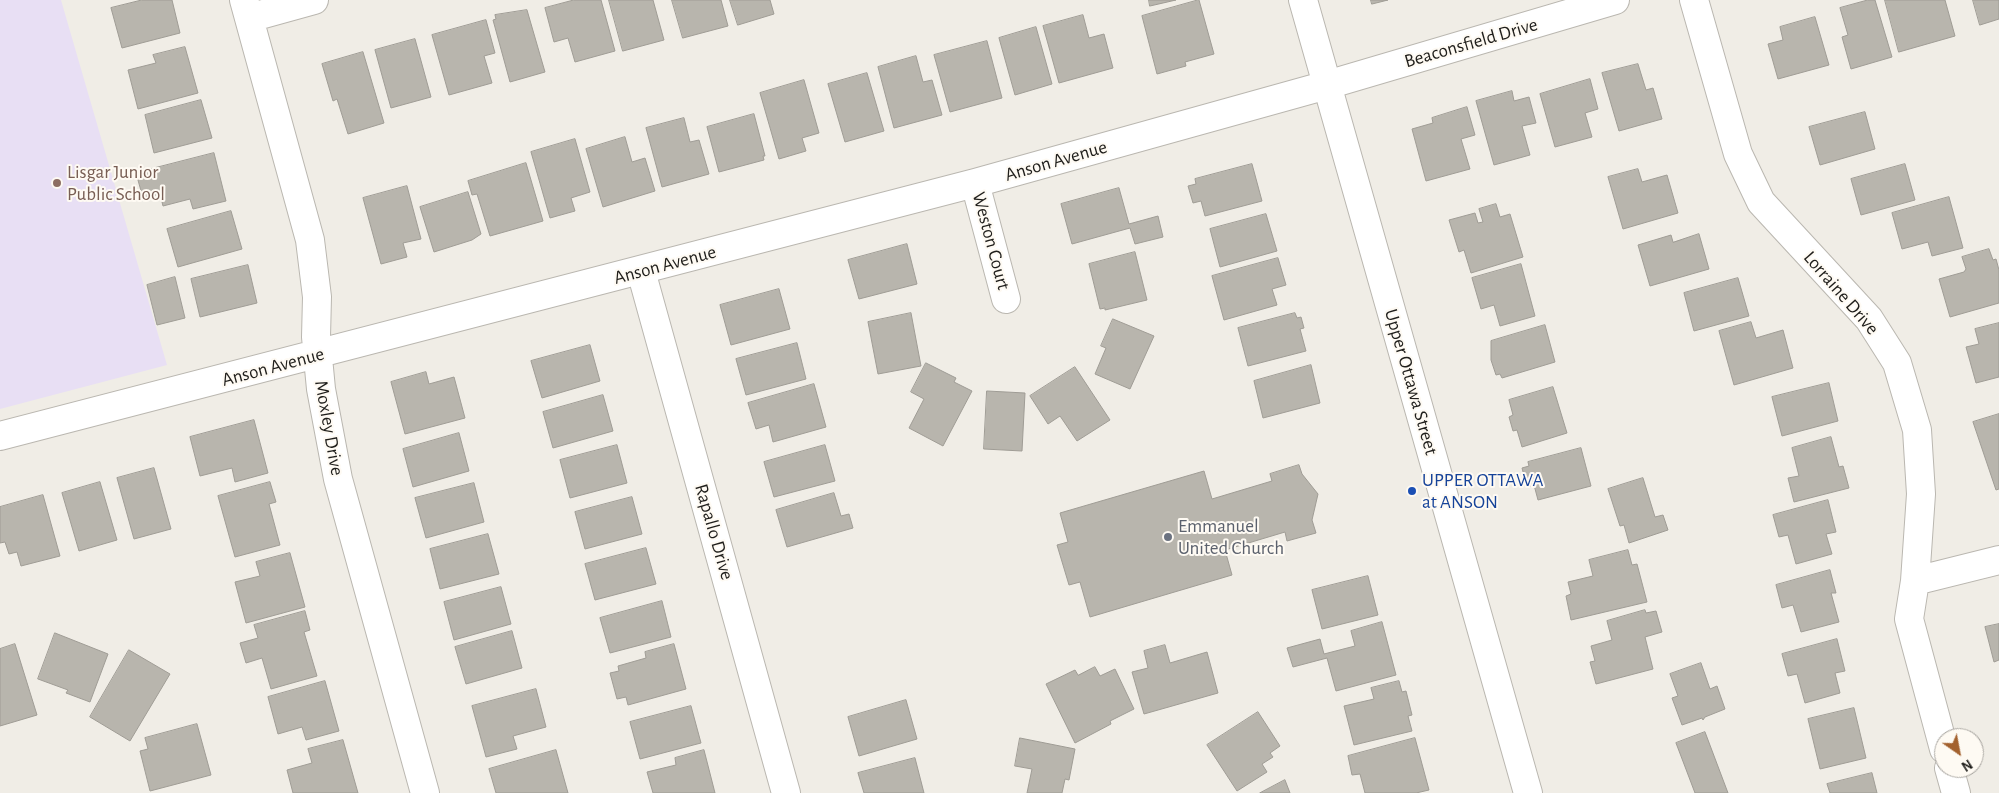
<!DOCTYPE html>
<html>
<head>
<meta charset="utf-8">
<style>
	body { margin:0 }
	#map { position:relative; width:1999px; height:793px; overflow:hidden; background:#f0ede6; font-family:"Alegreya Sans",sans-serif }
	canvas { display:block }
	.north { position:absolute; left:1934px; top:728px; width:50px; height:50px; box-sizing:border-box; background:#fefaf3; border:1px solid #a5a29d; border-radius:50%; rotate:147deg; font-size:14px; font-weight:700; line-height:20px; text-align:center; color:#1f1e1b }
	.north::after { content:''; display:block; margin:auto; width:18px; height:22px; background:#a3612e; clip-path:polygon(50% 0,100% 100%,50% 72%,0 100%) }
</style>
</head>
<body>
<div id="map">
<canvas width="1999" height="793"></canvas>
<div class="north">N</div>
</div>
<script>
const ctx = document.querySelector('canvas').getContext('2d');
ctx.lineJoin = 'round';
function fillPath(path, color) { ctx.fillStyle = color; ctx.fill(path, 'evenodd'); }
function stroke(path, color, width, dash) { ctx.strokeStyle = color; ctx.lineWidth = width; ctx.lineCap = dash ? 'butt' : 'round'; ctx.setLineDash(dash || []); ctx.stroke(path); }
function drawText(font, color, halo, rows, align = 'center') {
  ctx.font = font + ' "Alegreya Sans",sans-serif'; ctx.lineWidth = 4; ctx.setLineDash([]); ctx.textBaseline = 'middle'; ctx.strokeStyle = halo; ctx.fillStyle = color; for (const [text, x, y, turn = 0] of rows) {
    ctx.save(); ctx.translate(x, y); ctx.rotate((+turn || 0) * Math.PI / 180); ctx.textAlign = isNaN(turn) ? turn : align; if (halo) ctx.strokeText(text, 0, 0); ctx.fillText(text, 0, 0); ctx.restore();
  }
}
const education = new Path2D(`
	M0 0H61L167 365 0 409Z`);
const building = new Path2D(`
	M142 0H172L180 33 122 48 111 8Z
	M574 0H601L615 51 575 62 568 38 554 42 545 8Z
	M609 0H653L664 40 623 51Z
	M672 0H721L728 26 683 38Z
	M730 0H770L774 14 738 25Z
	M1149 0H1176L1150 6Z
	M1199 0 1214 54 1185 62 1186 66 1157 74 1142 16Z
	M1371 0H1388L1372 4Z
	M1868 0H1875L1892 57 1851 69 1842 37 1848 35 1840 8Z
	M1885 0H1945L1955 36 1899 52Z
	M1973 0H1999V19L1980 25Z
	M527 10 545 72 510 82 493 20 496 19 495 15Z
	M1083 15 1089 38 1104 34 1113 68 1059 83 1043 26Z
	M1815 17 1829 65 1778 79 1768 44 1783 40 1780 27Z
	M486 20 495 53 484 56 492 83 449 95 432 35Z
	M1036 27 1052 84 1015 95 999 38Z
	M415 39 431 97 391 108 375 50Z
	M987 41 1002 98 950 112 934 55Z
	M185 47 198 93 138 109 128 70 156 63 153 55Z
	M363 52 384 123 348 134 337 99 333 101 322 64Z
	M916 56 923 82 932 80 942 115 894 128 878 67Z
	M1638 64 1646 90 1653 88 1662 119 1619 131 1602 73Z
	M867 73 884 131 845 142 828 84Z
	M1590 79 1598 109 1585 113 1592 137 1555 147 1540 94Z
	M804 80 819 133 802 138 806 151 779 159 760 93Z
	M1512 91 1514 101 1529 97 1536 123 1522 126 1530 155 1494 165 1476 101Z
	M201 100 212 138 154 153 145 115Z
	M1467 107 1475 135 1461 139 1470 169 1426 181 1412 129 1433 123 1432 118Z
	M1865 112 1875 149 1820 165 1809 127Z
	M754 114 765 156H763L764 160 719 172 707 127Z
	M684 118 690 142 699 140 709 174 662 187 646 128Z
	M625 137 632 162 645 158 655 191 603 207 586 149Z
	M575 139 590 192 571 198 575 211 550 218 531 152Z
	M214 153 226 201 193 209 190 199 163 206 160 194 143 198 136 173Z
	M526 163 543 221 490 236 477 194 472 195 468 181Z
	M1252 164 1262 201 1205 216 1201 201 1193 203 1188 186 1196 184 1195 179Z
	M1905 164 1915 200 1861 215 1851 179Z
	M1638 169 1642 182 1667 175 1678 213 1623 229 1608 177Z
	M407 186 421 239 403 243 407 257 381 264 363 198Z
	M1119 188 1129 224 1158 216 1163 237 1135 244 1130 228 1072 244 1061 204Z
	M468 192 481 234 472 240 434 252 420 207Z
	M1949 197 1963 248 1932 256 1928 242 1902 249 1892 213Z
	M1496 204 1500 217 1510 214 1523 257 1471 273 1464 250 1459 252 1449 220 1475 213 1478 223 1483 222 1479 209Z
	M231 211 242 249 178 267 167 229Z
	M1266 214 1277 251 1220 267 1210 229Z
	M1699 234 1709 269 1650 286 1638 245 1671 235 1673 242Z
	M907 244 917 284 859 299 848 260Z
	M1989 249 1993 260 1996 259 1999 270V303L1950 317 1939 279 1964 272 1966 269 1962 257Z
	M1135 252 1147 300 1105 310V308L1100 309 1089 264Z
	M1278 258 1286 285 1272 289 1277 305 1224 320 1212 276Z
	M1521 264 1535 316 1500 326 1494 305 1481 309 1472 278Z
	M248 265 257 303 200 317 191 279Z
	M175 277 185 318 157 325 147 285Z
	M1738 278 1749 316 1694 331 1684 293Z
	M779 289 790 329 731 345 720 305Z
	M911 313 921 366 878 374 868 322Z
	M1295 313 1297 318 1301 317 1304 328 1300 329 1306 351 1248 366 1238 328Z
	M1113 319 1154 336 1130 389 1095 374 1106 348 1101 346Z
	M1751 322 1756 338 1783 330 1793 368 1734 385 1719 331Z
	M1999 323V377L1976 383 1966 347 1979 344 1975 329Z
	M1545 325 1555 362 1502 378 1500 374 1496 375 1491 360V341Z
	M797 343 806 379 746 395 736 359Z
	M590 345 600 381 542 398 531 361Z
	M926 363 956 378 954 382 972 391 943 446 909 428 924 399 911 392Z
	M1311 365 1320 403 1263 418 1254 381Z
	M1075 367 1110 420 1077 441 1060 416 1048 424 1030 396Z
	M426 372 429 384 454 377 465 418 405 434 391 382Z
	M1829 383 1838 421 1782 436 1772 397Z
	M814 384 826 427 773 442 769 425 756 429 748 403Z
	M1553 387 1567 433 1522 447 1517 430 1513 431 1509 417 1513 415 1509 400Z
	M987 391 1025 393 1022 451 984 449Z
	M603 395 613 431 553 448 543 412Z
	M1999 414V489L1996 490 1973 422Z
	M254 420 268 473 235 482 232 468 200 476 190 437Z
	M459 433 469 471 413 487 403 449Z
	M1831 437 1839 467 1843 466 1849 488 1794 502 1788 478 1799 476 1792 448Z
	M617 445 627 483 570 498 560 460Z
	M825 445 835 481 774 497 764 462Z
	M1581 448 1591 486 1538 500 1534 485 1527 487 1522 468 1529 466 1528 462Z
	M1299 465 1302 474 1318 494 1312 520 1316 533 1287 541 1285 532 1225 550 1232 575 1090 617 1080 582 1069 585 1057 545 1068 542 1060 513 1204 471 1212 499 1272 481 1270 474Z
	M154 468 171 529 134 539 117 478Z
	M1643 478 1655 517 1663 515 1668 530 1629 543 1624 525 1620 526 1608 489Z
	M100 482 117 540 79 551 62 493Z
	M270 482 276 502 269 504 280 545 235 557 218 496Z
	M474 483 484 522 426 538 415 498Z
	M834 493 841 516 849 514 853 528 787 547 776 510Z
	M43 495 60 556 21 566 17 552 9 554 5 542 0 543V507Z
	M632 497 642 534 585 549 575 512Z
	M1828 500 1836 532 1826 534 1832 554 1796 564 1788 535 1779 537 1773 515Z
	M488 534 499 574 440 589 430 549Z
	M646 548 656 584 595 600 585 564Z
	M1628 550 1632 565 1637 564 1647 602 1571 620 1566 596 1571 594 1568 582 1593 576 1589 560Z
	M290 553 305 607 246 623 235 582 260 576 256 562Z
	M1830 570 1836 593H1831L1839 622 1801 632 1793 605 1782 608 1776 585Z
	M1368 576 1378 615 1322 629 1312 590Z
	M501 587 511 624 454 640 444 602Z
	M662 601 671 637 610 653 600 618Z
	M1645 610 1646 613 1656 611 1662 632 1645 637 1653 669 1596 684 1590 662 1595 661 1591 646 1612 640 1607 621Z
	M305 611 310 630 304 632 317 676 271 689 262 658 246 663 240 643 258 638 254 625Z
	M1382 622 1396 675 1336 691 1327 658 1293 667 1287 648 1320 639 1324 654 1355 646 1351 631Z
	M1999 624V660L1994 662 1985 627Z
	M512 631 522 668 466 684 455 647Z
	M55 633 108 654 90 702 66 693 68 690 38 679Z
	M1837 639 1845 671 1835 673 1840 693 1805 703 1797 674 1788 676 1782 654Z
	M15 644 37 715 0 726V649Z
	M674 644 686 689 628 705 626 697 617 699 610 673 619 671 618 666 646 658 645 652Z
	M1165 645 1170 663 1207 652 1218 693 1144 714 1132 672 1148 668 1144 651Z
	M129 650 170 674 130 741 90 717Z
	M1701 663 1710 689 1717 686 1725 709 1705 717 1703 720 1702 718 1682 725 1672 698 1678 696 1670 674Z
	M1095 667 1100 676 1115 669 1134 709 1110 721 1111 724 1075 743 1046 684 1075 670 1078 675Z
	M325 681 339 731 306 740 302 727 278 734 268 697Z
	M1399 681 1402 692 1406 691 1412 715 1408 716 1412 731 1354 745 1344 706 1374 699 1371 688Z
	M536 689 546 727 513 736 517 749 486 757 472 706Z
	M906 700 917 739 859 756 848 717Z
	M691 706 701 743 640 759 630 722Z
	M1854 708 1866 758 1820 769 1808 719Z
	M1258 712 1280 746 1270 753 1273 757 1262 764 1267 772 1237 791 1207 745Z
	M197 724 211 775 150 791 140 751 148 749 145 738Z
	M1705 732 1728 793H1695L1676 743Z
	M1020 738 1075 749 1069 780 1065 779 1062 793H1027L1032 769 1015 766Z
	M1415 738 1429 790 1416 793H1365L1360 774 1352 775 1348 756Z
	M343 740 358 793H293L287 770 312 763 308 749Z
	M556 750 568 793H496L489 769Z
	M704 750 715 793H653L647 772 676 765 675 758Z
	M915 758 924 793H864L858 773Z
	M1872 773 1877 793H1830L1827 784Z
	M1285 780 1290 793H1260Z`);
const minor = new Path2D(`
	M244 0 310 240 317 297 316 337 321 389 338 479 425 793
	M1694 0 1738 154 1761 202 1869 319 1897 363 1917 430 1921 494 1915 581 1909 619 1944 749
	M249 18 314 0
	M975 183 1006 299
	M641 271 786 793
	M0 436 975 183 1327 85 1615 0
	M1915 581 1999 560
	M1949 768 1956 793`);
const secondary = new Path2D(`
	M1303 0 1528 793`);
const markers = [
	[57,183,5,"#8d6e63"],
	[1412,491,5,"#1a4fb4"],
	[1168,537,5,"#6b7280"]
];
const streetNames = [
	["Beaconsfield Drive",1471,43,-16],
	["Anson Avenue",1056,161,-16],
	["Weston Court",991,241,75],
	["Anson Avenue",665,265,-15],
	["Lorraine Drive",1841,293,49],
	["Anson Avenue",273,367,-15],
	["Upper Ottawa Street",1411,382,74],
	["Moxley Drive",329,428,80],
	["Rapallo Drive",714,532,74]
];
const educationNames = [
	["Lisgar Junior",67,172],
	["Public School",67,194]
];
const transitNames = [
	["UPPER OTTAWA",1422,480],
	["at ANSON",1422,502]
];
const worshipNames = [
	["Emmanuel",1178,526],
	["United Church",1178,548]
];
fillPath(education, '#e8dff4');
fillPath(building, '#b8b5ad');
stroke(building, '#9f9c95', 1);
stroke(minor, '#bab7b0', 30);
stroke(secondary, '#bab7b0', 30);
stroke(minor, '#fff', 28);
stroke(secondary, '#fff', 28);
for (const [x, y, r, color] of markers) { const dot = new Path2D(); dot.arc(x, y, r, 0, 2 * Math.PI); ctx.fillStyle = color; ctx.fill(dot); stroke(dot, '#fefaf3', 2); }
drawText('19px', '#1f1e1b', '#fefaf3', streetNames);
drawText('19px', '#785e54', '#fefaf3', educationNames, 'left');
drawText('19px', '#164399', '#fefaf3', transitNames, 'left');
drawText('19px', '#5b616d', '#fefaf3', worshipNames, 'left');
</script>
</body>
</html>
